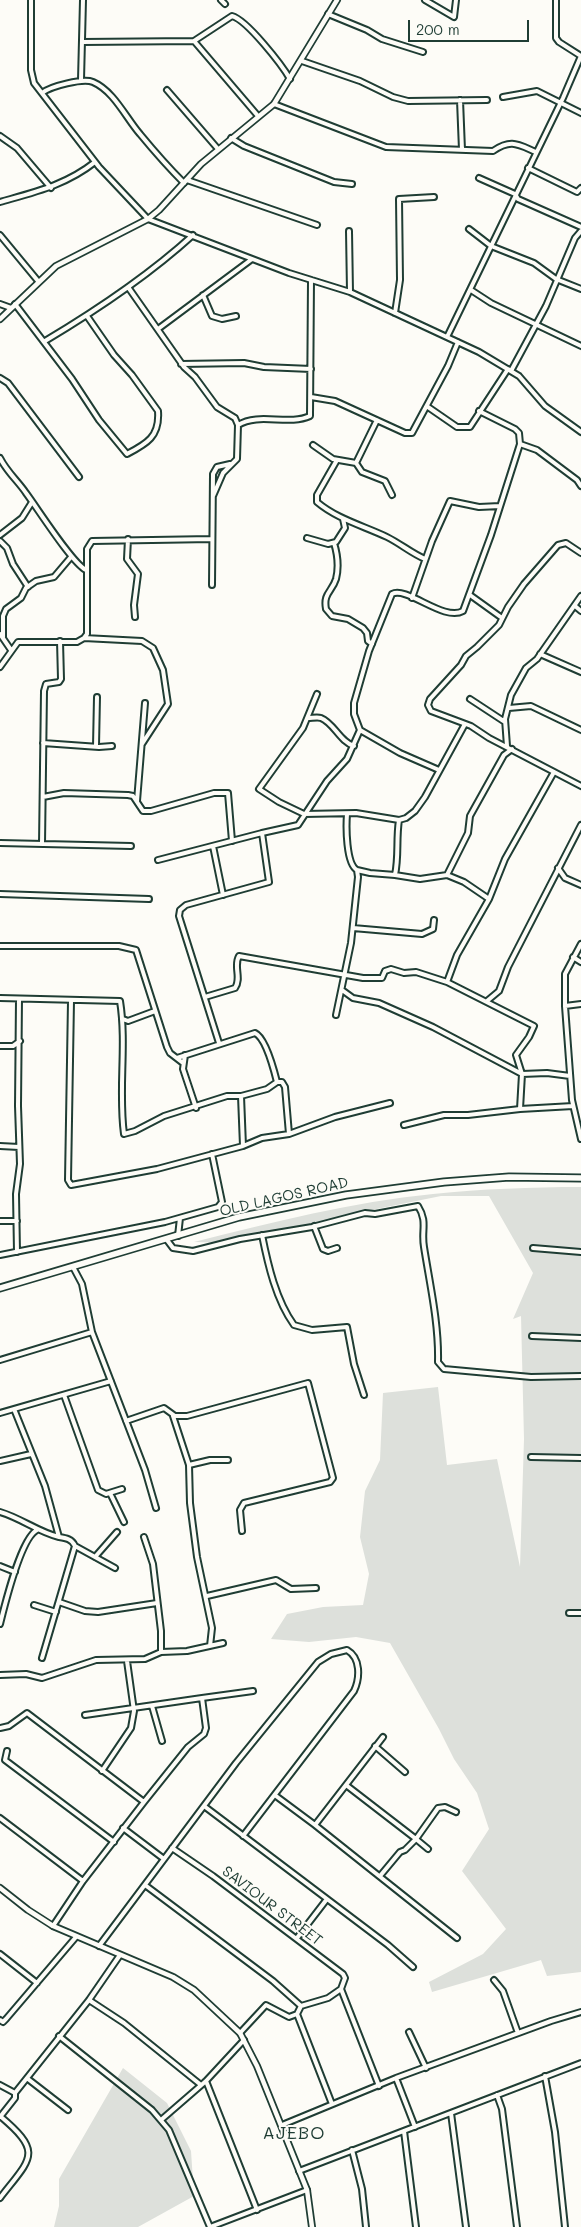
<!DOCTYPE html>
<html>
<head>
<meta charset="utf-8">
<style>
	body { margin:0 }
	#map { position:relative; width:581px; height:2227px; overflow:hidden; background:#fdfcf7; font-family:Mali,sans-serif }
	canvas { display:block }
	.scale { position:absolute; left:408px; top:20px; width:121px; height:22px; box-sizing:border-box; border:2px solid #1f3d34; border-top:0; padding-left:6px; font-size:15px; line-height:18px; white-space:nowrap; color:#1f3d34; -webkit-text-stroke:4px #fdfcf7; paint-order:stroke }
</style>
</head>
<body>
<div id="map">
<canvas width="581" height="2227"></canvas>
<div class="scale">200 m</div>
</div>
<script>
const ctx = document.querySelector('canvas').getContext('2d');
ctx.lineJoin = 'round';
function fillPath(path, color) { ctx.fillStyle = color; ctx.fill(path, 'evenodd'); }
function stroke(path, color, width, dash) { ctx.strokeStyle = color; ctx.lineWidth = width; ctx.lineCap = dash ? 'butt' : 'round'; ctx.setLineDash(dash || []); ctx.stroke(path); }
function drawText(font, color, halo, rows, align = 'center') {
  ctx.font = font + ' Mali,sans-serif'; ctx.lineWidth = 4; ctx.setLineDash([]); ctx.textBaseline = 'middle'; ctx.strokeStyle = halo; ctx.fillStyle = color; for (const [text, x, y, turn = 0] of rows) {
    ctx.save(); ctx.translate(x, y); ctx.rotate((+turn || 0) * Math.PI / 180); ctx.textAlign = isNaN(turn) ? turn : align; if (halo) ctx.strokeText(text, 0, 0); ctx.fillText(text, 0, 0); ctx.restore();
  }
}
const green = new Path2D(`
	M581 1187V1972L547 1976 541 1960 432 1992 429 1982 483 1954 506 1929 462 1871 489 1829 477 1793 454 1759 439 1729 390 1643 356 1637 309 1642 271 1639 287 1614 323 1607 363 1605 369 1574 360 1537 365 1491 380 1460 383 1393 438 1387 447 1465 497 1459 520 1567 524 1439 521 1316 513 1319 533 1273 489 1196H441L352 1214 231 1243 194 1242C273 1222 352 1202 433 1194 482 1189 531 1187 581 1187Z
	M123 2068 167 2103 191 2151 194 2196 138 2227H54L59 2206V2179Z`);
const minor = new Path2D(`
	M31 0V70L34 83 99 167 148 219 289 273 350 292 479 352 519 376 545 406 581 432
	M221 0 225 4
	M425 0 454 17 456 0
	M556 0V38L559 42 581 56
	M328 14 367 30 382 39 423 52
	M194 41 258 116
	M82 42 194 41 232 16C247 20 282 65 290 79
	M302 61 360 81 393 97 408 101 487 100
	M81 80 83 0
	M167 90 218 149
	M42 93C51 86 83 78 93 82 114 91 126 118 140 134 154 151 168 167 184 183
	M503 97 537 91 581 113
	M460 100 462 150
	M274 104 386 147 493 151C511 139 517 144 536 152
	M0 136 17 148 51 188
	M231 138 244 146 334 182 352 184
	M528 168 577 192 581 188
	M479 178 515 194 518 199 581 227
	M187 180 317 225
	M0 202C35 192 66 185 95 162
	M469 229 491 246 534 263 556 279 581 289
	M349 231 350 292
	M0 235 38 281
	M128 287 184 367 195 377 217 407 235 418 238 425 237 459 223 473 213 496
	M471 290 491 303 581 346
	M203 295 212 316 222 319 236 316
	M0 304 11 308
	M15 304 72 379 99 420 127 454C146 444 160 437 158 411L132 375 114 355 87 316
	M395 313 400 280 399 199 434 197
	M158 329 252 259
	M447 337 563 98 581 56
	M45 341C97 310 148 276 193 235
	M181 364 244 363 264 367 311 369
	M511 371 546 306 575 238 581 231
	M0 378 8 383 79 477
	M311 397 335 401 405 433H412L448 366 458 342
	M428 407 457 427H470L508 369
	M238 425C259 412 288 426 310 416L311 280
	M520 444 537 450 577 480 581 486
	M313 445 333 459 356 463 377 420
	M0 458C7 472 18 481 26 493 38 509 72 563 86 570
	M337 460 317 495V502C337 519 364 526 387 537 401 544 411 553 425 559
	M356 463 362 472 385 481 392 495
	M0 535 22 518 32 502
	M307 538 328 544 336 542 345 528 343 519
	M128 539 127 559 138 574 134 605 135 617
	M0 541 7 548 13 564 28 587
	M334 543C338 556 339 567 336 579 332 592 323 593 326 609L332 616 348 619 363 628 367 633 368 641 372 644
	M581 553 566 543 558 545 524 584 508 607 499 625 477 647 466 656 461 665 430 699 428 705 431 711 471 726 489 738 581 786
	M212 585 213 474 217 467 230 464
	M470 595 502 618
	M412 598 432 541 450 501 479 507 500 506
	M575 606 581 611
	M0 634 11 650
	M3 637V616L6 609 21 598 26 588 36 581 54 577 71 557
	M84 638 142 641 153 648 163 670 168 704 142 744
	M540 654 581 672
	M0 667 18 642H77L84 638 87 634V549L92 541 212 539
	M317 694 303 728 259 789 279 802 304 814 356 813 399 820 406 818 415 811 425 797 465 724
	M470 699 505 722
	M509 708 531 706 581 730
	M308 718C312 718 318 717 321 718 334 723 340 742 354 746
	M360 730 400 753 439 770
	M43 743 99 747 112 746
	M96 746 97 697
	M507 746 505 719 511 695 526 668 537 659 581 596
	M43 797 64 793 128 795 133 796 143 811H151L214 793H228L232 841
	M137 801 145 703
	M399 820C396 839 399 856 395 875L420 879 447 875 464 882 489 899
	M0 843 131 846
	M42 844 44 691 46 684 59 682 61 679 60 641
	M213 846 223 895
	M158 860 262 833
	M558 868 565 878 581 885
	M357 870 370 873 395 875
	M447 875 468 833 470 816 504 755 512 749
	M0 894 149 899
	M353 928 422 934 433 929 434 920
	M581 944 565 974V1006L572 1100 581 1139
	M0 946H119L136 950 167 1047 170 1053 183 1063
	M573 957 581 962
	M447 982 457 955 489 899 505 859 554 772
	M342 990 353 998 379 1003 433 1027 522 1074 547 1073 570 1076
	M205 997 235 988C242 978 233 966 239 956L363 978H382L385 971 391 969 404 973 416 972 447 982 534 1026 529 1037 516 1055 522 1074 520 1109
	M0 998 120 1001C127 1045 118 1090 124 1134L135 1131 164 1116 227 1096H241L267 1089 277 1082H282L285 1087 289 1134
	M71 1001 68 1180 71 1185 157 1169 243 1146 262 1138 289 1134 335 1117 390 1103
	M487 1001 499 991 508 967 581 825
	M565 1006 581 1004
	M336 1015 351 943 358 877 357 870C346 864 346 827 347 814
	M123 1019 128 1021 155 1011
	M219 1043 179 916 180 910 186 905 269 882 262 833 298 825 327 781 347 759 360 730 354 714V703L369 651 392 594C407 586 444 622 463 611L491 535 520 444 519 433 515 429 479 411
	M0 1046H13L20 1041
	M185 1055 183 1069 196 1108
	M177 1058 255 1033C266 1038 274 1070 277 1082
	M241 1096 243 1146
	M404 1125 444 1115H468L520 1109 573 1106
	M0 1146 19 1147
	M0 1221H17
	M314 1226 323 1249 328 1251 337 1248
	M262 1235C268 1265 276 1300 294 1325L312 1330 347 1327 354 1364 364 1395
	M178 1236 180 1218
	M167 1240 173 1248 193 1251 240 1239 312 1227 365 1213 375 1214 418 1206C428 1222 421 1230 424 1247 430 1285 439 1324 438 1362L444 1369 531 1377 581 1376
	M533 1248 581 1252
	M17 1252 16 1194 20 1164 18 1106 19 999
	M0 1255 165 1222 218 1207 222 1202 212 1154
	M73 1267 82 1284 92 1332 145 1470 156 1508
	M532 1336 581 1338
	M0 1360 92 1332
	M64 1395 98 1490 106 1494 122 1489
	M14 1409 45 1486 59 1537
	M0 1413 111 1381
	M173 1416 189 1465 190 1503 197 1557 212 1628 210 1646
	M126 1421 164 1408 175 1416H187L308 1383 333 1478 330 1482 244 1503 240 1510 242 1531
	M531 1457 581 1458
	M0 1461 31 1454
	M189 1465 210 1460H228
	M110 1493 124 1522
	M0 1512C21 1518 38 1532 59 1537 66 1538 72 1539 75 1546L42 1658
	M144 1537 153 1564 161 1631V1652
	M75 1546 115 1568
	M95 1557 117 1532
	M0 1566 15 1572
	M207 1596 276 1580 291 1589 316 1588
	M59 1602 85 1611 98 1612 157 1603
	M34 1605 56 1612
	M569 1613H581
	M0 1624C5 1604 21 1538 37 1530
	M0 1675 26 1674 42 1678 96 1660 145 1659 161 1652 187 1651 223 1643
	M152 1706 162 1741
	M85 1715 202 1698
	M0 1728 9 1726 27 1713 144 1802
	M375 1746 405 1772
	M7 1751 5 1760 114 1842
	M102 1771 131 1728 134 1711 127 1661
	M346 1785 416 1839 438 1808 445 1807 456 1812
	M276 1796 315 1825 457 1938
	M204 1806 388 1945 413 1967
	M0 1818 83 1881
	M315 1825 383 1737
	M123 1828 164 1859
	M172 1848 213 1876 343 1974 345 1978 341 1989
	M380 1876 400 1852 405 1850 416 1839 428 1849
	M145 1885 273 1981 301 2006
	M53 1926 83 1881 144 1802 188 1747 204 1734 206 1728 202 1698 253 1691
	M297 1938 327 1899
	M99 1946 236 1763 318 1662 331 1654 347 1650C361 1658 360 1678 354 1691L243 1836
	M0 1954 37 1983
	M494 1980 503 1991 518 2033
	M341 1989 379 2086
	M89 2000 124 2023 201 2085
	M297 2014 332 2104
	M0 2020 3 2022 6 2019 76 1937
	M409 2032 426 2068
	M240 2033 266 2005 289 2017 297 2014 301 2006 328 1998 341 1989
	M59 2036 152 2110 169 2130 210 2227
	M545 2076 555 2132 565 2227
	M396 2078 415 2127
	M28 2079 68 2110
	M206 2081 257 2210
	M0 2085 15 2093
	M497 2095 502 2109 517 2227
	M451 2113 466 2227
	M0 2117 15 2098V2093L89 2000 120 1955
	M161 2120 206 2081 244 2040
	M282 2125 396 2078 551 2021 581 2012
	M404 2131 416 2227
	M352 2150 362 2189 366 2227
	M299 2171 581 2063
	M0 2198C31 2158 44 2153 0 2116
	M210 2227 307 2190`);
const tertiary = new Path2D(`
	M0 319 56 266 148 219 159 210 201 164 274 104 337 0
	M0 1888 28 1910 53 1926 173 1977 194 1990 240 2033 257 2066 307 2190 312 2227`);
const primary = new Path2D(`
	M0 1288 239 1217 346 1195 444 1182 509 1177 581 1178`);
const streetNames = [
	["OLD LAGOS ROAD",284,1197,-13],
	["SAVIOUR STREET",272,1906,37]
];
const quarterNames = [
	["AJEBO",294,2133]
];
fillPath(green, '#dde0db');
stroke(minor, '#1f3d34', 8);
stroke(tertiary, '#1f3d34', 8);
stroke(primary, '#1f3d34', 9);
stroke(minor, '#fdfcf7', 4);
stroke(tertiary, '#fdfcf7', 4.5);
stroke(primary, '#fdfcf7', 5.5);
drawText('15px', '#1f3d34', '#fdfcf7', streetNames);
ctx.letterSpacing = '1px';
drawText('18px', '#1f3d34', '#fdfcf7', quarterNames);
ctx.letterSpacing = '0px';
</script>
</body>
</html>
